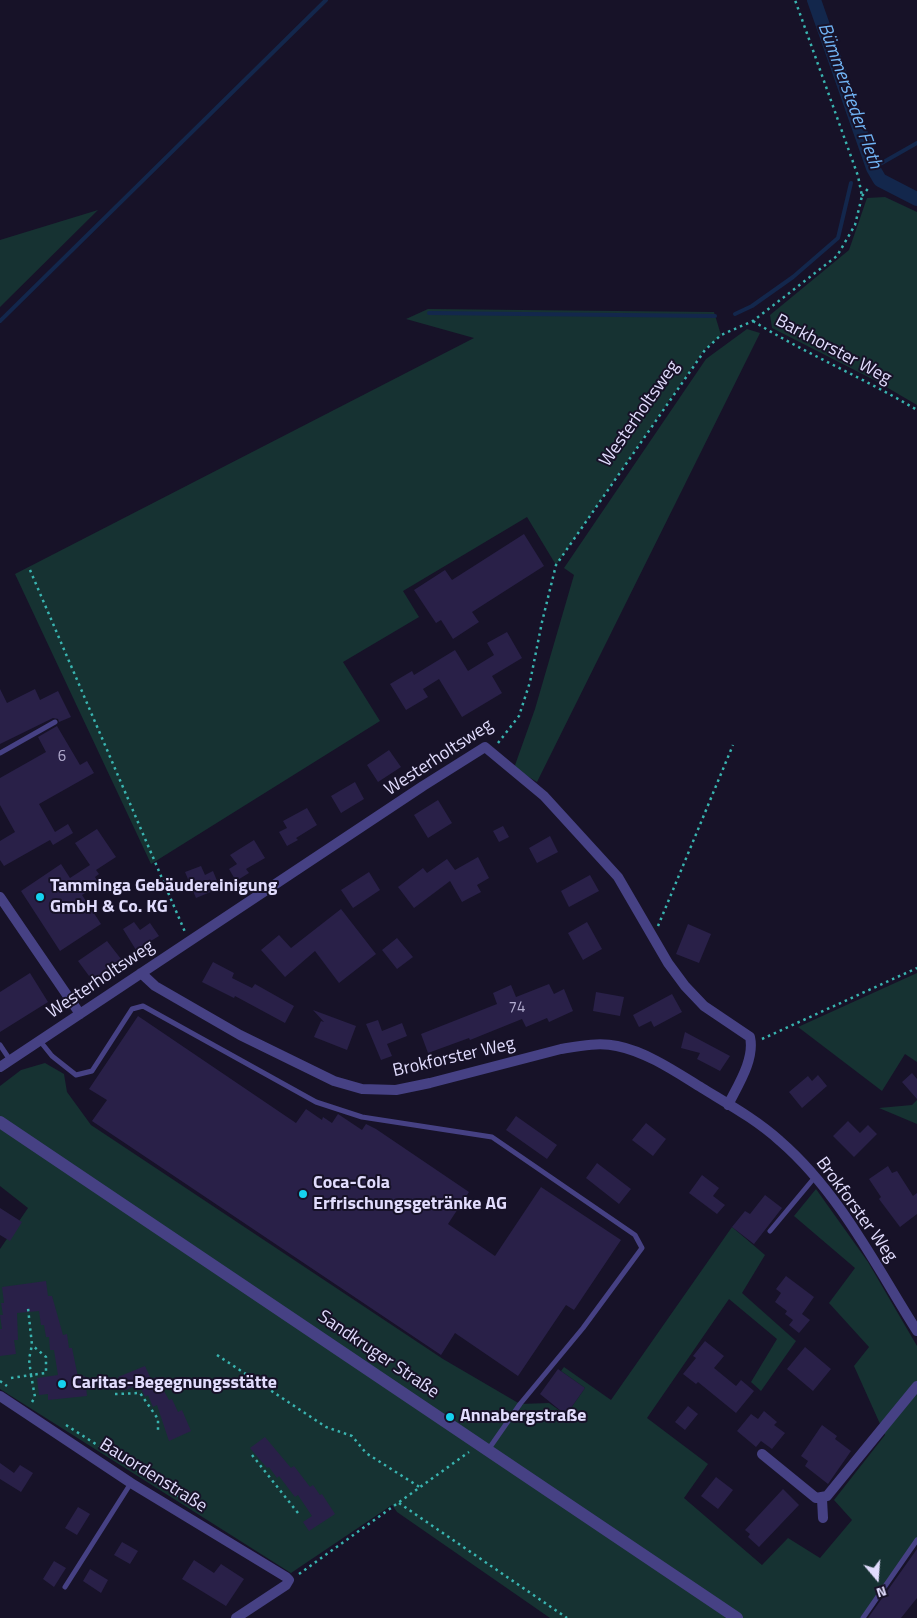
<!DOCTYPE html>
<html>
<head>
<meta charset="utf-8">
<style>
	body { margin:0 }
	#map { position:relative; width:917px; height:1618px; overflow:hidden; background:#171228; font-family:"Titillium Web",sans-serif }
	canvas { display:block }
	.north { position:absolute; left:852px; top:1553px; width:50px; height:50px; -webkit-text-stroke:4px #171228; paint-order:stroke; rotate:162deg; font-size:14px; font-weight:700; line-height:20px; text-align:center; color:#e1dcfd }
	.north::after { content:''; display:block; margin:auto; width:18px; height:22px; background:#e1dcfd; clip-path:polygon(50% 0,100% 100%,50% 72%,0 100%) }
</style>
</head>
<body>
<div id="map">
<canvas width="917" height="1618"></canvas>
<div class="north">N</div>
</div>
<script>
const ctx = document.querySelector('canvas').getContext('2d');
ctx.lineJoin = 'round';
function fillPath(path, color) { ctx.fillStyle = color; ctx.fill(path, 'evenodd'); }
function stroke(path, color, width, dash) { ctx.strokeStyle = color; ctx.lineWidth = width; ctx.lineCap = dash ? 'butt' : 'round'; ctx.setLineDash(dash || []); ctx.stroke(path); }
function drawText(font, color, halo, rows, align = 'center') {
  ctx.font = font + ' "Titillium Web",sans-serif'; ctx.lineWidth = 4; ctx.setLineDash([]); ctx.textBaseline = 'middle'; ctx.strokeStyle = halo; ctx.fillStyle = color; for (const [text, x, y, turn = 0] of rows) {
    ctx.save(); ctx.translate(x, y); ctx.rotate((+turn || 0) * Math.PI / 180); ctx.textAlign = isNaN(turn) ? turn : align; if (halo) ctx.strokeText(text, 0, 0); ctx.fillText(text, 0, 0); ctx.restore();
  }
}
const green = new Path2D(`
	M885 197 917 212V405L876 381 772 328 770 315 849 250 867 198Z
	M98 210 0 307V240Z
	M428 309 714 312 721 335 704 350 556 565 527 517 403 591 419 617 343 662 380 721 151 864 15 574 474 338 406 319Z
	M747 329 760 333 537 782 514 768 535 709 574 575 564 568 706 359Z
	M917 973V1062L905 1054 882 1091 798 1027Z
	M45 1063 64 1074 67 1092 91 1125 443 1359 520 1404 549 1403 566 1415 585 1388 561 1371 564 1367 611 1400 732 1227 765 1255 742 1293 796 1341 761 1391 751 1382 777 1339 729 1299 647 1418 708 1464 684 1498 762 1565 788 1538 820 1558 852 1520 834 1500 885 1435 854 1366 869 1347 829 1303 855 1268 794 1216 816 1189 868 1262 917 1346V1538L863 1618H550L397 1512 392 1505 291 1573 0 1389V1249L28 1208 0 1186V1086L21 1070Z
	M917 1100V1124L879 1108 912 1105Z`);
const stream = new Path2D(`
	M873 168 917 143
	M429 313 715 316
	M735 314 752 306 793 277 838 238 851 183
	M0 321 326 0`);
const canal = new Path2D(`
	M814 0 873 168 880 180 917 199`);
const building = new Path2D(`
	M524 534 544 566 472 612 479 622 453 639 441 620 436 623 414 590 445 570 452 580Z
	M507 632 522 658 492 676 502 693 462 717 439 679 423 689 428 697 406 710 390 684 412 671 414 675 455 650 468 671 494 655 487 643Z
	M0 689 7 703 35 689 40 700 58 691 71 717 59 722 58 719 53 718 0 744Z
	M57 726 80 765 87 761 94 773 39 804 55 832 68 824 73 833 53 845 50 840 4 866 0 860V841L15 832 0 805V778L46 752 38 737Z
	M389 750 401 767 378 782 367 765Z
	M355 782 364 799 341 813 331 796Z
	M438 800 452 823 428 838 414 815Z
	M307 808 317 825 296 838 298 840 287 846 279 832 287 828 283 821Z
	M503 826 509 837 499 842 493 831Z
	M97 829 116 857 96 870 99 874 95 877 99 884 82 895 101 924 60 951 21 891 61 864 70 878 90 865 75 843Z
	M550 836 558 852 537 863 529 848Z
	M254 840 265 858 246 869 249 873 236 881 229 869 237 864 230 855Z
	M478 857 489 878 477 885 481 892 462 902 450 881 414 908 398 887 423 868 427 873 447 859 455 870Z
	M201 866 205 875 213 871 220 888 196 898 185 872Z
	M369 872 380 890 353 908 341 890Z
	M590 875 599 891 569 907 561 891Z
	M341 909 376 954 339 983 315 951 285 977 261 950 279 935 291 948Z
	M134 922 140 930 150 923 159 936 136 950 123 929Z
	M587 922 602 949 583 960 568 933Z
	M688 924 711 934 699 963 676 954Z
	M397 938 413 957 397 969 382 950Z
	M107 941 121 959 92 980 78 961Z
	M213 962 234 973 232 978 252 988 255 984 294 1006 285 1023 235 996 234 998 202 982Z
	M30 973 48 1002 0 1032V992Z
	M549 984 554 994 564 989 573 1011 549 1022 547 1018 526 1027 522 1019 470 1040 469 1038 428 1053 421 1034 497 1004 493 993 511 985 516 997Z
	M596 992 624 997 620 1016 593 1011Z
	M672 994 682 1012 654 1027 651 1021 639 1027 633 1015Z
	M313 1010 356 1026 347 1050 314 1037 321 1021 324 1022Z
	M138 1016 296 1123 306 1109 322 1120 323 1117 332 1123 338 1114 362 1130 366 1124 376 1129 469 1192 448 1224 495 1256 541 1187 621 1240 574 1310 566 1305 518 1376 455 1333 441 1355 92 1121 107 1100 89 1089Z
	M378 1020 382 1031 402 1023 407 1036 387 1044 392 1056 381 1060 366 1024Z
	M685 1032 730 1056 720 1071 697 1059 700 1053 681 1048Z
	M912 1073 917 1079V1099L902 1082Z
	M818 1075 827 1086 802 1108 789 1092 808 1076 812 1081Z
	M516 1116 557 1145 547 1159 506 1130Z
	M848 1121 860 1133 868 1125 877 1134 854 1157 833 1136Z
	M646 1123 666 1139 653 1156 632 1140Z
	M597 1163 631 1189 619 1204 586 1178Z
	M888 1166 892 1173 897 1171 913 1196 917 1193V1214L900 1227 879 1199 881 1197 869 1179Z
	M702 1175 719 1188 713 1196 725 1205 717 1214 689 1193Z
	M765 1195 782 1208 754 1244 732 1227 745 1211 750 1214Z
	M0 1208 22 1222 10 1241 0 1235Z
	M786 1276 814 1297 802 1314 810 1320 799 1333 789 1325 793 1320 785 1314 787 1311 775 1302 781 1293 776 1289Z
	M46 1281 48 1296H52L63 1335 67 1334 69 1348H72L78 1377 85 1376 87 1396 48 1400V1394L39 1395 37 1378 58 1375 54 1350H50L49 1337H46L44 1325H41L39 1311 17 1313 18 1340H14L16 1354 0 1356V1329H2L0 1315H3L1 1303H4L2 1287Z
	M705 1341 724 1356 714 1368 736 1386 741 1380 754 1391 736 1413 698 1382 696 1384 683 1374 696 1358 693 1356Z
	M805 1347 831 1369 813 1391 787 1369Z
	M145 1366 151 1379 156 1377 169 1400 172 1399 178 1412 182 1410 191 1431 169 1441 157 1405 153 1407 148 1395 145 1397 139 1384 124 1391 118 1377Z
	M558 1369 585 1388 566 1415 540 1394Z
	M688 1406 698 1414 685 1430 675 1422Z
	M764 1411 777 1422 774 1425 785 1433 772 1449 761 1441 756 1447 737 1431 751 1414 758 1419Z
	M822 1425 837 1436 835 1439 851 1451 828 1484 805 1466 808 1461 801 1456Z
	M265 1437 291 1468 294 1466 310 1487 313 1485 320 1495 322 1494 335 1514 309 1531 303 1522 312 1516 298 1495 295 1497 279 1476 277 1478 269 1467 267 1468 250 1448Z
	M0 1463 14 1473 20 1465 33 1473 21 1492 0 1479Z
	M716 1477 733 1490 718 1509 701 1496Z
	M783 1489 799 1505 759 1547 748 1537 750 1534 745 1530Z
	M78 1507 90 1514 77 1535 65 1528Z
	M122 1542 138 1551 130 1564 114 1555Z
	M917 1549V1598L901 1618H868Z
	M194 1560 214 1573 221 1564 244 1579 226 1606 182 1579Z
	M54 1561 66 1568 54 1587 43 1579Z
	M90 1569 108 1580 101 1593 83 1581Z`);
const path = new Path2D(`
	M862 196 870 186
	M753 321C806 354 864 378 917 410
	M30 570 185 932
	M498 743 519 716 530 682 542 622 556 565 705 350 721 335 753 321 837 256 855 225 862 196 858 176 795 0
	M658 926 733 745
	M762 1039 917 968
	M217 1355 326 1427 352 1436 366 1453 421 1488
	M11 1378 31 1375 29 1359 32 1345 28 1308
	M0 1381 7 1386
	M115 1394 140 1393 158 1419V1430
	M32 1402 35 1397 31 1375 46 1373V1357L32 1345
	M66 1425 196 1508
	M252 1455 298 1513
	M399 1503 567 1618
	M299 1574 469 1452`);
const service = new Path2D(`
	M0 753 55 722
	M40 1041 52 1056 76 1075 92 1071 132 1009 143 1006 316 1102 362 1117 492 1137 635 1235 642 1248 583 1328 520 1404 488 1450
	M0 1045 10 1060
	M770 1231 815 1177
	M65 1587 131 1483
	M863 1618 917 1540`);
const minor = new Path2D(`
	M0 897 80 1014
	M141 973 155 986 240 1035 334 1081 362 1089 396 1090 430 1083 561 1049C579 1046 599 1042 617 1046 647 1052 676 1072 702 1088 728 1104 757 1120 780 1141 839 1192 876 1266 917 1331
	M0 1067 423 786 485 747 544 796 618 877 668 963 685 986 704 1006 750 1037C755 1059 738 1085 728 1105
	M0 1396 131 1483 286 1577 289 1580 286 1585 236 1618
	M762 1454 816 1498 827 1496 917 1386
	M822 1499 823 1518`);
const tertiary = new Path2D(`
	M0 1122 737 1618`);
const markers = [
	[40,897,5,"#15d2ef"],
	[303,1194,5,"#15d2ef"],
	[62,1384,5,"#15d2ef"],
	[450,1417,5,"#15d2ef"]
];
const numberNames = [
	["6",62,757],
	["74",517,1008]
];
const streetNames = [
	["Barkhorster Weg",833,350,28],
	["Westerholtsweg",640,414,-55],
	["Westerholtsweg",439,758,-33],
	["Westerholtsweg",101,980,-34],
	["Brokforster Weg",454,1058,-13],
	["Brokforster Weg",856,1210,54],
	["Sandkruger Straße",378,1355,34],
	["Bauordenstraße",153,1476,32]
];
const poiNames = [
	["Tamminga Gebäudereinigung",50,887],
	["GmbH & Co. KG",50,908],
	["Coca-Cola",313,1184],
	["Erfrischungsgetränke AG",313,1205],
	["Caritas-Begegnungsstätte",72,1384],
	["Annabergstraße",460,1417]
];
const waterNames = [
	["Bümmersteder Fleth",849,96,70]
];
fillPath(green, '#163232');
stroke(stream, '#13274c', 4);
stroke(canal, '#13274c', 14);
fillPath(building, '#292048');
stroke(path, '#39b4b0', 2.5, [2.5, 4]);
stroke(service, '#464184', 5);
stroke(minor, '#464184', 10);
stroke(tertiary, '#464184', 12);
for (const [x, y, r, color] of markers) { const dot = new Path2D(); dot.arc(x, y, r, 0, 2 * Math.PI); ctx.fillStyle = color; ctx.fill(dot); stroke(dot, '#171228', 2); }
drawText('15px', '#b3add0', null, numberNames);
drawText('18px', '#e1dcfd', '#171228', streetNames);
drawText('bold 18px', '#e1dcfd', '#171228', poiNames, 'left');
drawText('italic 19px', '#71b4f5', '#171228', waterNames);
</script>
</body>
</html>
